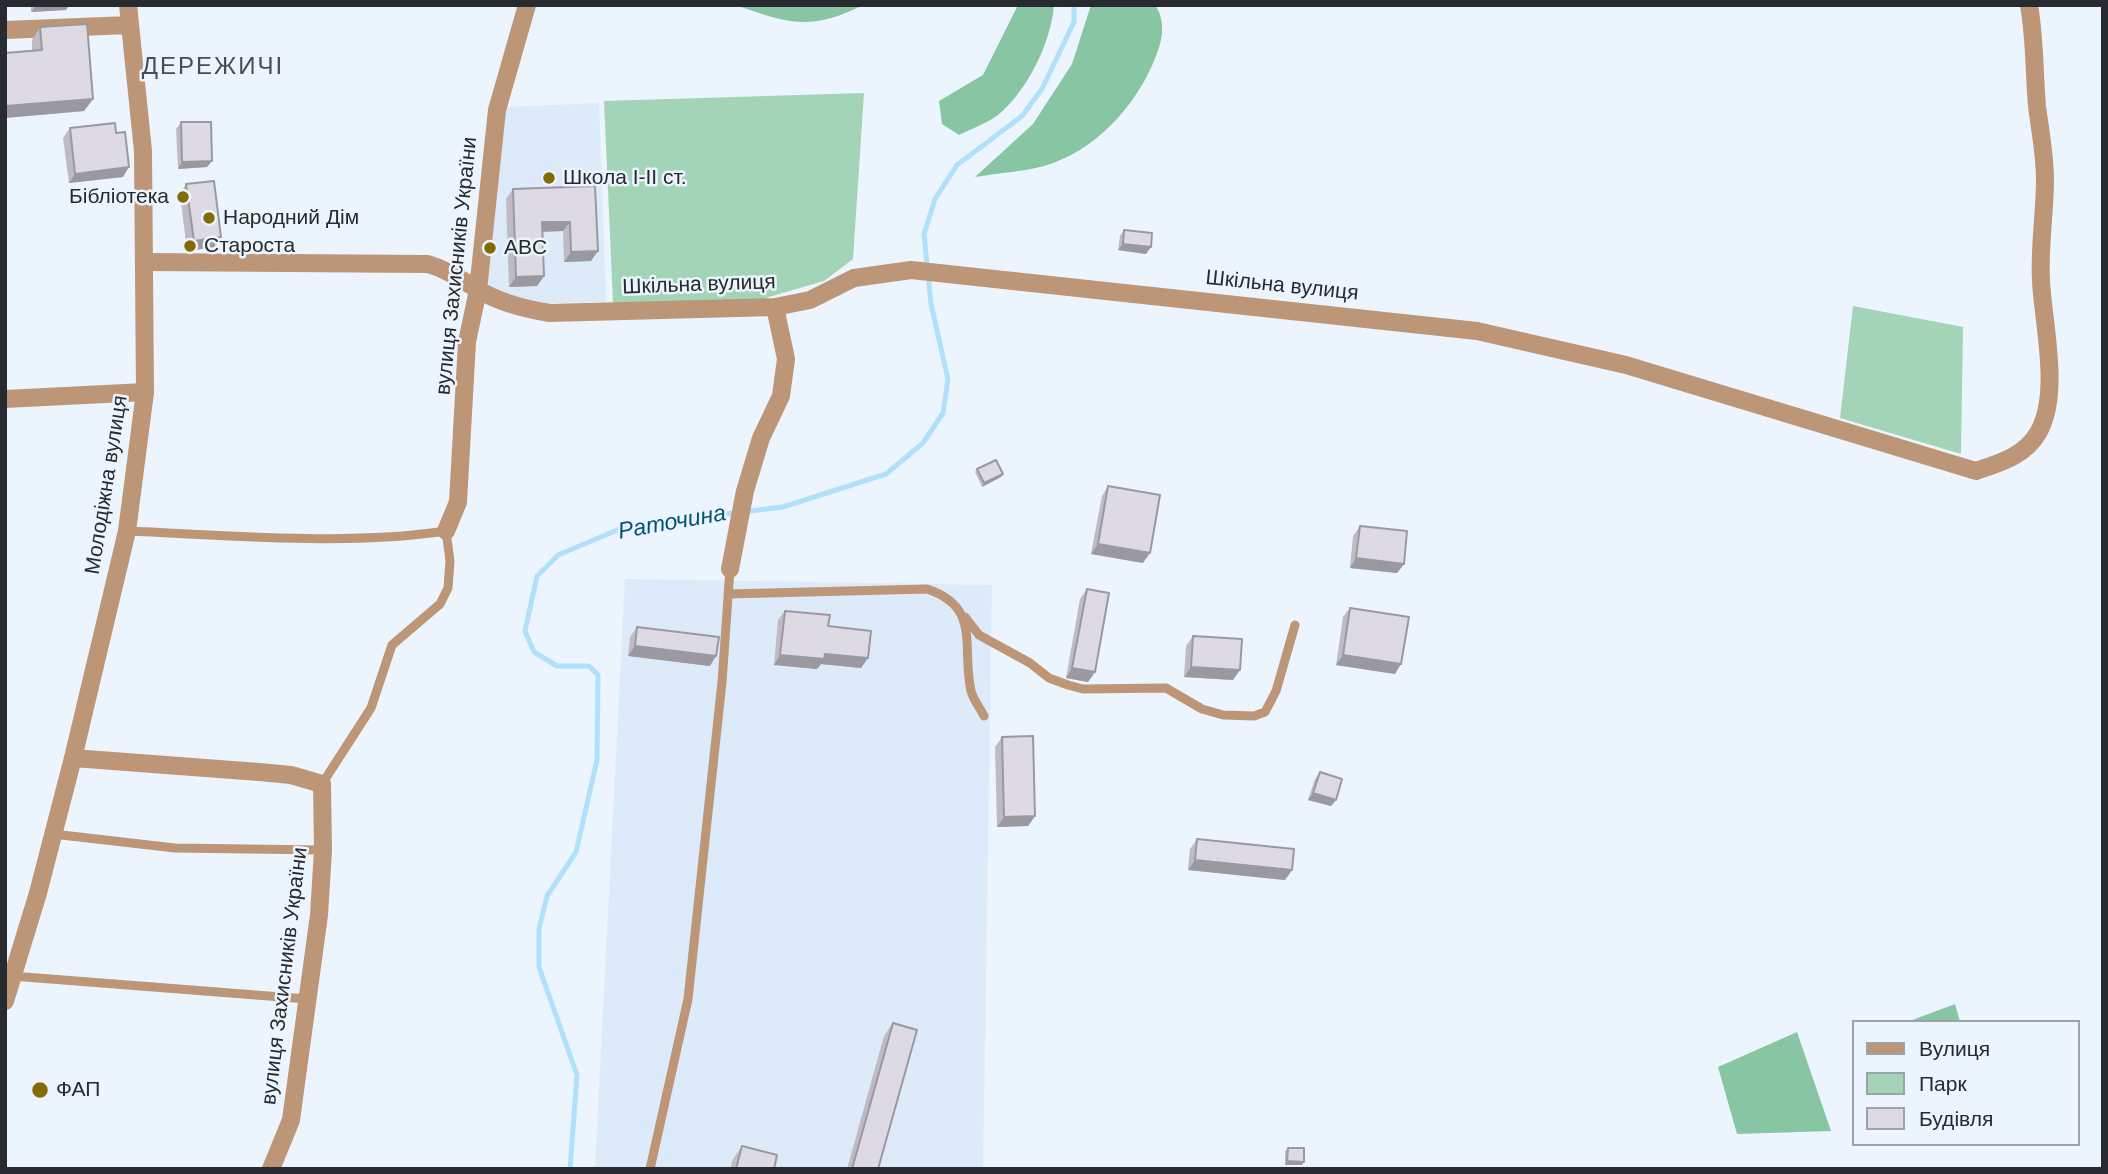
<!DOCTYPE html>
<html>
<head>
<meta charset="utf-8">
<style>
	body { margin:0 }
	#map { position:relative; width:2108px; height:1174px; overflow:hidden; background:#ecf4fd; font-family:Arial,sans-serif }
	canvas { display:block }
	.frame { position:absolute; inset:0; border:7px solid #272a2e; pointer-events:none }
	.legend { position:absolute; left:1852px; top:1020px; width:228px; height:126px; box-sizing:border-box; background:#ecf4fd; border:2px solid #9da3aa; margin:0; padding:9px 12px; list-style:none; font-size:21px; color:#272a2e }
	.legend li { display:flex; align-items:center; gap:14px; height:35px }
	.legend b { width:35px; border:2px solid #9da3aa }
</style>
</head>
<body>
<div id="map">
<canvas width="2108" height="1174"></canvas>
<div class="frame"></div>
<ul class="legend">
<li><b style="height:9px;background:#bc9677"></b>Вулиця</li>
<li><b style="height:19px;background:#a4d4b8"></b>Парк</li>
<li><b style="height:19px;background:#dedae4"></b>Будівля</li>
</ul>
</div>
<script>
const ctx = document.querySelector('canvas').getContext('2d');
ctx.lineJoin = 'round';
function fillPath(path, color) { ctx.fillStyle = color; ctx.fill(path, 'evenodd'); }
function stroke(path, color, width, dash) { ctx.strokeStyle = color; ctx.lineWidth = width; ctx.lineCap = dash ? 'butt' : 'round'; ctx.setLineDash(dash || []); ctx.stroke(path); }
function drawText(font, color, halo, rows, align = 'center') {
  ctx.font = font + ' Arial,sans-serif'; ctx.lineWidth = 5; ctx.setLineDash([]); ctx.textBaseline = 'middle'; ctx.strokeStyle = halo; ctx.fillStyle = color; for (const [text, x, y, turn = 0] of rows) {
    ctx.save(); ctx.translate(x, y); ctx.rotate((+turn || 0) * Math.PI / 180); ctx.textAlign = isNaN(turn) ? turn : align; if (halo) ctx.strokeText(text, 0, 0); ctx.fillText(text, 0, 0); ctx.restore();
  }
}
const built = new Path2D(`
	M599 103 606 302 550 303 518 299 486 286 505 107Z
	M625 579 992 585 983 1169H595Z`);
const green = new Path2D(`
	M864 93 853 259 824 281 762 299 613 303 604 101Z
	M1853 306 1963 327 1961 454 1840 418Z`);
const forest = new Path2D(`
	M735 5H863C810 32 788 23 735 5Z
	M1018 5H1054C1051 43 1027 91 998 115 987 123 971 129 959 135L942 124 939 101 983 75Z
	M1091 5H1155C1167 22 1162 43 1154 61 1135 107 1094 152 1044 166 1022 172 998 173 975 177L1033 124 1072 64Z
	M1955 1004 1960 1022H1907Z
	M1797 1032 1831 1131 1737 1134 1718 1067Z`);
const stream = new Path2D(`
	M570 1169 577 1075 539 967V929L547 896 576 852 597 760 598 675 589 666H557L534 652 525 631 537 576 558 555 627 526 783 507 886 474 923 443 943 413 948 379 931 304 924 234 935 199 957 165 1022 116 1042 89 1074 22V5`);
const service = new Path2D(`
	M127 531C228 535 347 546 446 531L450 561 448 588 440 604 392 645 371 708 322 784
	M728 594 927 589C982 607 961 647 971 691 973 699 980 708 984 716
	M965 617 979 635 1030 663 1049 678 1068 685 1083 689 1166 688 1202 709 1223 715 1254 716 1265 712 1276 691 1295 625
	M53 834 175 848 323 850
	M12 976 307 999
	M650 1169 688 999 722 682 730 569`);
const minor = new Path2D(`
	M145 262 428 264C448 270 460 279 477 289 500 303 524 309 550 313L775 307 810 300 854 278 911 270 1477 331 1626 365 1976 471C1999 463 2025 456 2038 433 2061 394 2043 323 2041 281 2039 247 2045 213 2045 180 2045 155 2040 130 2037 106 2034 71 2035 39 2029 5
	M5 399 145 392
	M446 531 458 502 467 342 478 290 497 110 527 5
	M730 569 745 491 761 438 781 396 786 359 775 307
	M73 758 259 772 291 775 322 784 323 850 319 915 291 1120 271 1169`);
const tertiary = new Path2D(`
	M5 30 129 25
	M5 1001 38 893 73 758 127 531 145 392 143 151 128 5`);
const wall = new Path2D(`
	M31 5H69L66 10 31 12Z
	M40 27 93 99 84 111 5 118V53L32 50V40Z
	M181 122 212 161 207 167 178 169 176 129Z
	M70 128 123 177 69 183 63 138Z
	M186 184 215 247 187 251 180 194Z
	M595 186 591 261 564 262 563 231 542 232 544 276 537 286 509 287 506 199 513 189Z
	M1124 230 1146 254 1118 250 1120 236Z
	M977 469 1003 474 1001 477 982 487 975 472Z
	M1108 486 1143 563 1091 554 1102 496Z
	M1360 526 1404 564 1397 573 1350 568 1353 536Z
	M1087 589 1095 672 1088 682 1066 678 1080 599Z
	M1350 608 1395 674 1336 665 1343 617Z
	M785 611 828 626 861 668 821 664 817 669 774 665 778 620Z
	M637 627 710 666 628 656 630 637Z
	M1193 636 1233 680 1184 677 1186 646Z
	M1002 737 1035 816 1028 826 997 827 995 747Z
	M1320 772 1336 800 1331 806 1308 800 1315 779Z
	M1197 839 1292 870 1285 880 1188 870 1190 849Z
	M893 1023 878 1169H847L884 1036Z
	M742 1146 774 1169H730L733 1159Z
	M1288 1148 1302 1165H1285V1151Z`);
const shadedWall = new Path2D(`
	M43 5H69L66 10 31 12 36 6Z
	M93 99 84 111 5 118V106Z
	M212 161 207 167 178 169 182 162Z
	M129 167 123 177 69 183 75 174Z
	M542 222H570L563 231 535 232Z
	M221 237 215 247 187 251 194 241Z
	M1123 244 1151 247 1146 254 1118 250Z
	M598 251 591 261 564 262 571 252Z
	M544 276 537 286 509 287 516 277Z
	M1003 474 1001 477 982 487 984 483Z
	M1098 544 1150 553 1143 563 1091 554Z
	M1356 558 1404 564 1397 573 1350 568Z
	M635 646 716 656 710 666 628 656Z
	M825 654 868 658 861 668 821 664 817 669 774 665 780 655Z
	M1343 655 1401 664 1395 674 1336 665Z
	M1191 667 1240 670 1233 680 1184 677Z
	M1072 668 1095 672 1088 682 1066 678Z
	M1313 793 1336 800 1331 806 1308 800Z
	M1035 816 1028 826 997 827 1004 817Z
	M1195 860 1292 870 1285 880 1188 870Z
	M1287 1161 1304 1162 1302 1165H1285Z`);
const building = new Path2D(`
	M87 24 93 99 5 106V53L42 50 40 27Z
	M181 122H211L212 161 182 162Z
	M115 123 116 133 125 132 129 167 75 174 70 128Z
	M214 181 221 237 194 241 186 184Z
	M595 186 598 251 571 252 570 222H542L544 276 516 277 513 189Z
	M1124 230 1152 233 1151 247 1123 244Z
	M996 460 1003 474 984 483 977 469Z
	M1108 486 1160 495 1150 553 1098 544Z
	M1360 526 1407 531 1404 564 1356 558Z
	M1087 589 1109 593 1095 672 1072 668Z
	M1350 608 1409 617 1401 664 1343 655Z
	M785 611 830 615 828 626 871 631 868 658 825 654 824 659 780 655Z
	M637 627 719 637 716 656 635 646Z
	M1193 636 1242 639 1240 670 1191 667Z
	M1033 736 1035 816 1004 817 1002 737Z
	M1320 772 1342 779 1336 800 1313 793Z
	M1197 839 1294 849 1292 870 1195 860Z
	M893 1023 917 1030 878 1169H852Z
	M742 1146 777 1155 774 1169H736Z
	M1288 1148H1304V1162L1287 1161Z`);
const markers = [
	[549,178,7,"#826b05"],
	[183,197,7,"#826b05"],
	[209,218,7,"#826b05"],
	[190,246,7,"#826b05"],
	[490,248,7,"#826b05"],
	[40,1090,9,"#826b05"]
];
const poiNames = [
	["Школа І-ІІ ст.",563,178],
	["Бібліотека",169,197,"right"],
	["Народний Дім",223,218],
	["Староста",204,246],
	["ABC",504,248],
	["ФАП",56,1090]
];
const streetNames = [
	["вулиця Захисників України",457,266,-84],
	["Шкільна вулиця",699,285,-2],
	["Шкільна вулиця",1282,286,6],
	["Молодіжна вулиця",107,485,-81],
	["вулиця Захисників України",285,976,-83]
];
const waterNames = [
	["Раточина",672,523,-10]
];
const quarterNames = [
	["ДЕРЕЖИЧІ",213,67]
];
fillPath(built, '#ddeaf9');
fillPath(green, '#a4d4b8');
fillPath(forest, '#88c5a3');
stroke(stream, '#b1e0fd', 5);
stroke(service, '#bc9677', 9);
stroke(minor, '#bc9677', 18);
stroke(tertiary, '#bc9677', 18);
fillPath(wall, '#bfbbc4');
fillPath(shadedWall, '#9b99a0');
fillPath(building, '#dedae4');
stroke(building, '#9b99a0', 2);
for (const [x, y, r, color] of markers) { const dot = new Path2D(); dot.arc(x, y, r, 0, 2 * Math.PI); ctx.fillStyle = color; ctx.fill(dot); stroke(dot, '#ecf4fd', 2.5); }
drawText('21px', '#272a2e', '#ecf4fd', poiNames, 'left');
drawText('21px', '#272a2e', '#ecf4fd', streetNames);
drawText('italic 23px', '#035274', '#ecf4fd', waterNames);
ctx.letterSpacing = '2px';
drawText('24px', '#474d55', '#ecf4fd', quarterNames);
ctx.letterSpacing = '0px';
</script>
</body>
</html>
